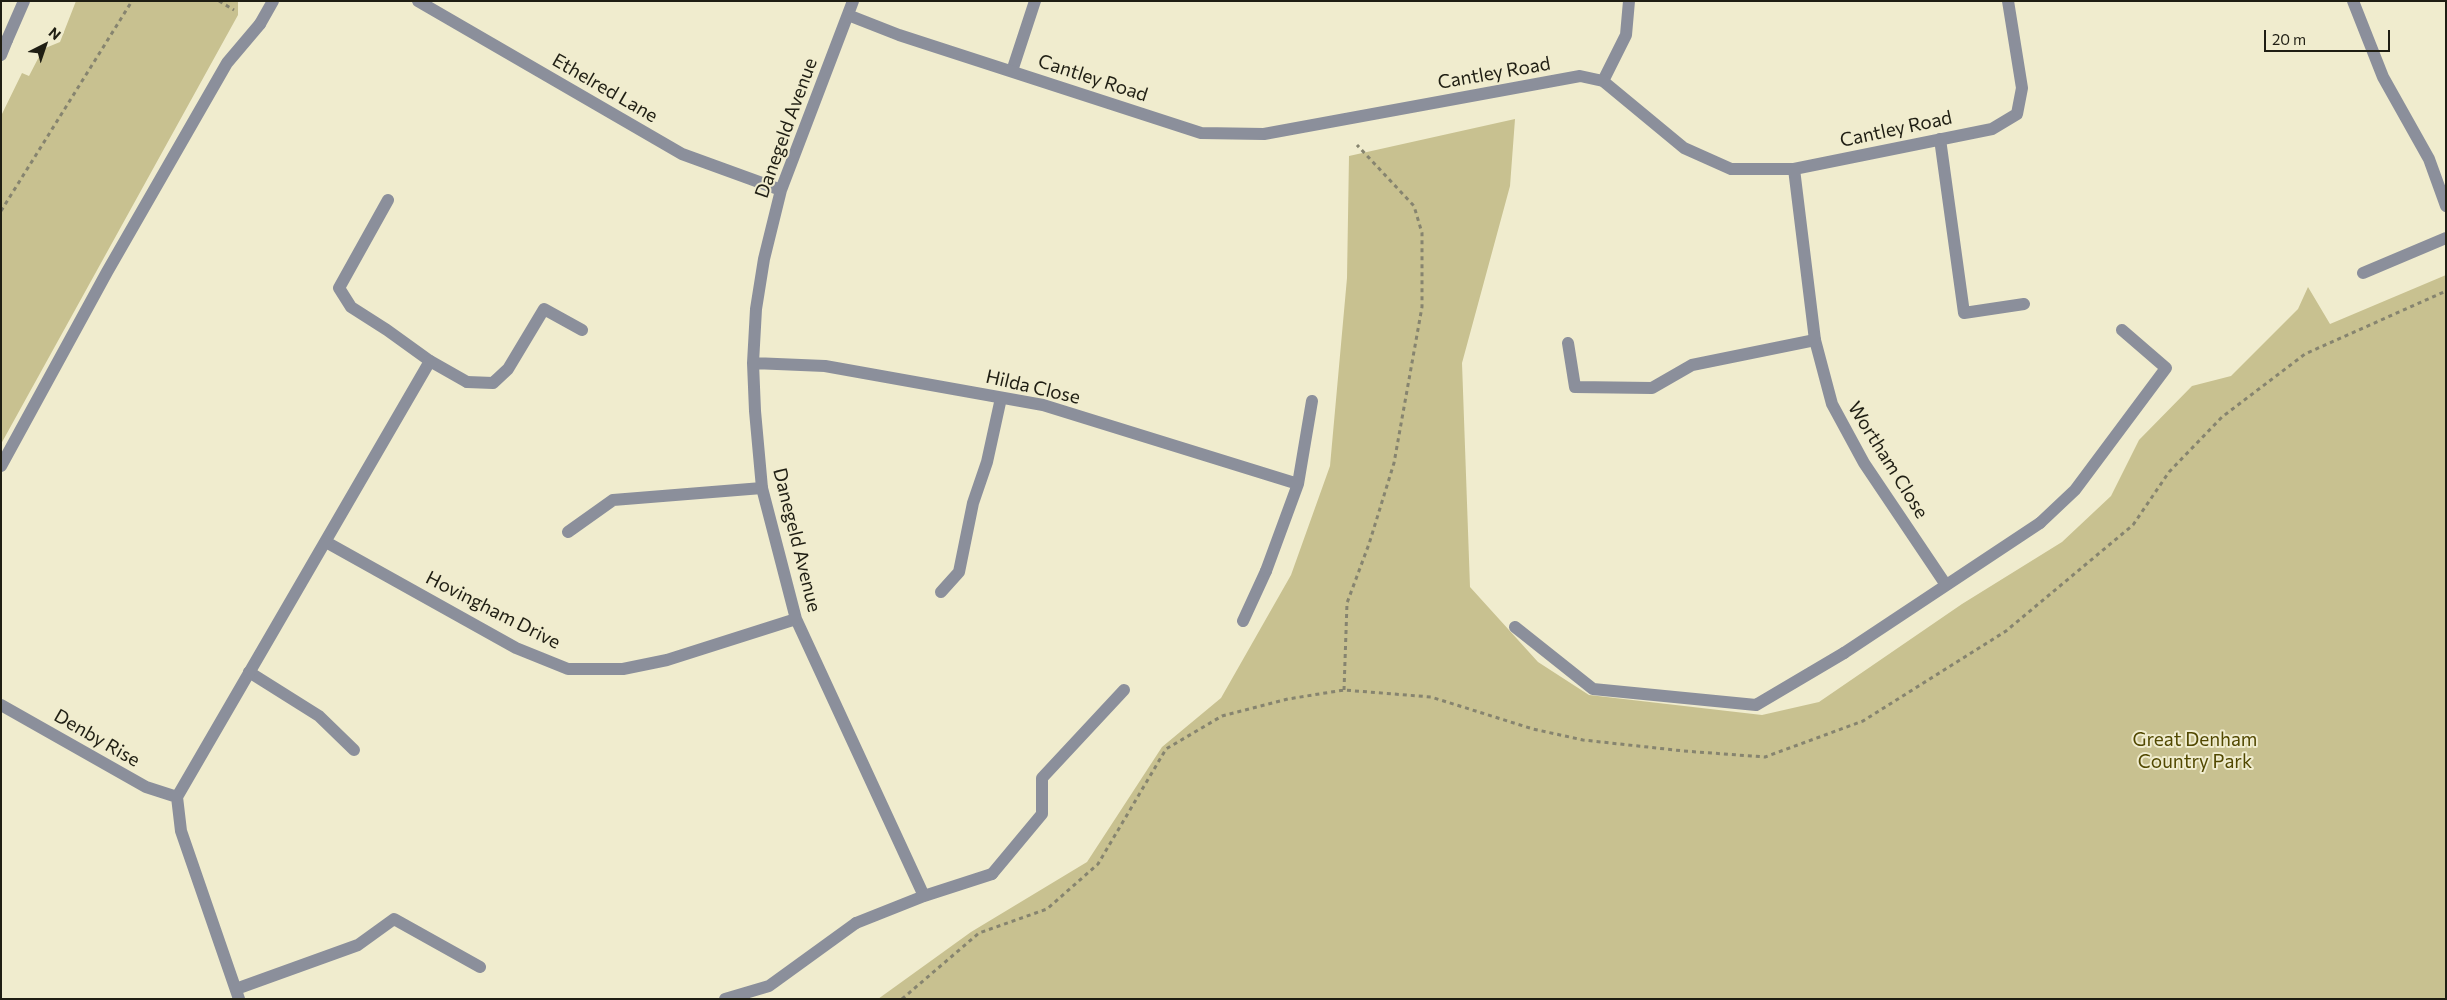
<!DOCTYPE html>
<html>
<head>
<meta charset="utf-8">
<style>
	body { margin:0 }
	#map { position:relative; width:2447px; height:1000px; overflow:hidden; background:#f0ecce; font-family:Commissioner,sans-serif }
	canvas { display:block }
	.frame { position:absolute; inset:0; border:2px solid #1f1e13; pointer-events:none }
	.north { position:absolute; left:20px; top:20px; width:50px; height:50px; -webkit-text-stroke:4px #f0ecce; paint-order:stroke; rotate:41deg; font-size:14px; font-weight:700; line-height:20px; text-align:center; color:#1f1e13 }
	.north::after { content:''; display:block; margin:auto; width:18px; height:22px; background:#1f1e13; clip-path:polygon(50% 0,100% 100%,50% 72%,0 100%) }
	.scale { position:absolute; left:2264px; top:30px; width:126px; height:22px; box-sizing:border-box; border:2px solid #1f1e13; border-top:0; padding-left:6px; font-size:15px; line-height:18px; white-space:nowrap; color:#1f1e13; -webkit-text-stroke:4px #f0ecce; paint-order:stroke }
</style>
</head>
<body>
<div id="map">
<canvas width="2447" height="1000"></canvas>
<div class="frame"></div>
<div class="north">N</div>
<div class="scale">20 m</div>
</div>
<script>
const ctx = document.querySelector('canvas').getContext('2d');
ctx.lineJoin = 'round';
function fillPath(path, color) { ctx.fillStyle = color; ctx.fill(path, 'evenodd'); }
function stroke(path, color, width, dash) { ctx.strokeStyle = color; ctx.lineWidth = width; ctx.lineCap = dash ? 'butt' : 'round'; ctx.setLineDash(dash || []); ctx.stroke(path); }
function drawText(font, color, halo, rows, align = 'center') {
  ctx.font = font + ' Commissioner,sans-serif'; ctx.lineWidth = 4; ctx.setLineDash([]); ctx.textBaseline = 'middle'; ctx.strokeStyle = halo; ctx.fillStyle = color; for (const [text, x, y, turn = 0] of rows) {
    ctx.save(); ctx.translate(x, y); ctx.rotate((+turn || 0) * Math.PI / 180); ctx.textAlign = isNaN(turn) ? turn : align; if (halo) ctx.strokeText(text, 0, 0); ctx.fillText(text, 0, 0); ctx.restore();
  }
}
const green = new Path2D(`
	M76 1H238V15L1 444V116L22 73 29 76 43 49 60 42Z
	M1515 119 1510 186 1462 363 1470 587 1538 662 1589 695 1762 715 1819 702 1962 604 2062 542 2111 496 2139 440 2192 386 2231 376 2298 309 2308 287 2330 324 2446 275V999H878L971 932 1087 862 1162 747 1221 698 1291 575 1330 466 1347 278 1349 156Z`);
const path = new Path2D(`
	M219 1 234 10
	M1 211 132 1
	M1344 690 1347 603 1369 544 1394 463 1422 307V233L1414 206 1357 145
	M902 999 979 933 1047 909 1098 864 1166 749 1222 716 1288 699 1344 690 1431 697 1533 729 1583 740 1684 751 1765 757 1863 721 2006 631 2133 525 2169 472 2222 417 2305 354 2446 291`);
const lane = new Path2D(`
	M1 55 7 40
	M1012 71 1035 1
	M1603 81 1626 35 1629 1
	M1940 139 1964 313 2024 304
	M388 200 339 288 351 307 387 330 430 361
	M1568 343 1575 387 1652 388 1692 365 1815 340
	M467 382 493 383 508 369 544 309 582 330
	M1 466 107 272 227 63 260 24
	M2040 523 2075 490 2166 368 2122 330
	M568 532 613 500 762 488
	M941 592 959 572 973 503 987 462 1001 398
	M1243 621 1266 571
	M1515 627 1593 689 1756 705 1844 653
	M249 672 319 716 354 750
	M992 874 1042 814V778L1124 690
	M236 989 358 945 394 919 480 967
	M725 999 769 986 856 923`);
const street = new Path2D(`
	M418 1 682 154 781 190
	M853 1 781 190 764 259 756 309 753 363 755 411 762 488 796 619 924 896
	M2353 1 2383 77 2429 159 2446 206
	M848 15 899 35 1201 133 1264 134 1580 76 1603 81 1684 148 1731 169H1794L1992 129 2017 114 2022 88 2008 1
	M260 24 273 1
	M7 40 24 1
	M1794 169 1815 340 1832 404 1864 463 1946 585
	M2363 273 2446 238
	M753 363 825 366 1043 405 1298 484
	M326 542 516 648 568 669H623L667 660 796 619
	M1266 571 1298 484 1312 401
	M1844 653 2040 523
	M1 705 146 787 177 797
	M856 923 924 896 992 874
	M239 999 181 831 177 797 430 361 467 382`);
const streetNames = [
	["Cantley Road",1494,73,-10],
	["Cantley Road",1093,78,18],
	["Ethelred Lane",605,88,30],
	["Danegeld Avenue",786,128,-70],
	["Cantley Road",1896,129,-12],
	["Hilda Close",1033,387,13],
	["Wortham Close",1888,460,58],
	["Danegeld Avenue",797,540,76],
	["Hovingham Drive",493,610,27],
	["Denby Rise",97,738,30]
];
const parkNames = [
	["Great Denham",2195,740],
	["Country Park",2195,762]
];
fillPath(green, '#c8c190');
stroke(path, '#86846f', 3, [4, 4]);
stroke(lane, '#8b8f9b', 12);
stroke(street, '#8b8f9b', 12);
drawText('19px', '#1f1e13', '#f0ecce', streetNames);
drawText('19px', '#514800', '#f0ecce', parkNames);
</script>
</body>
</html>
